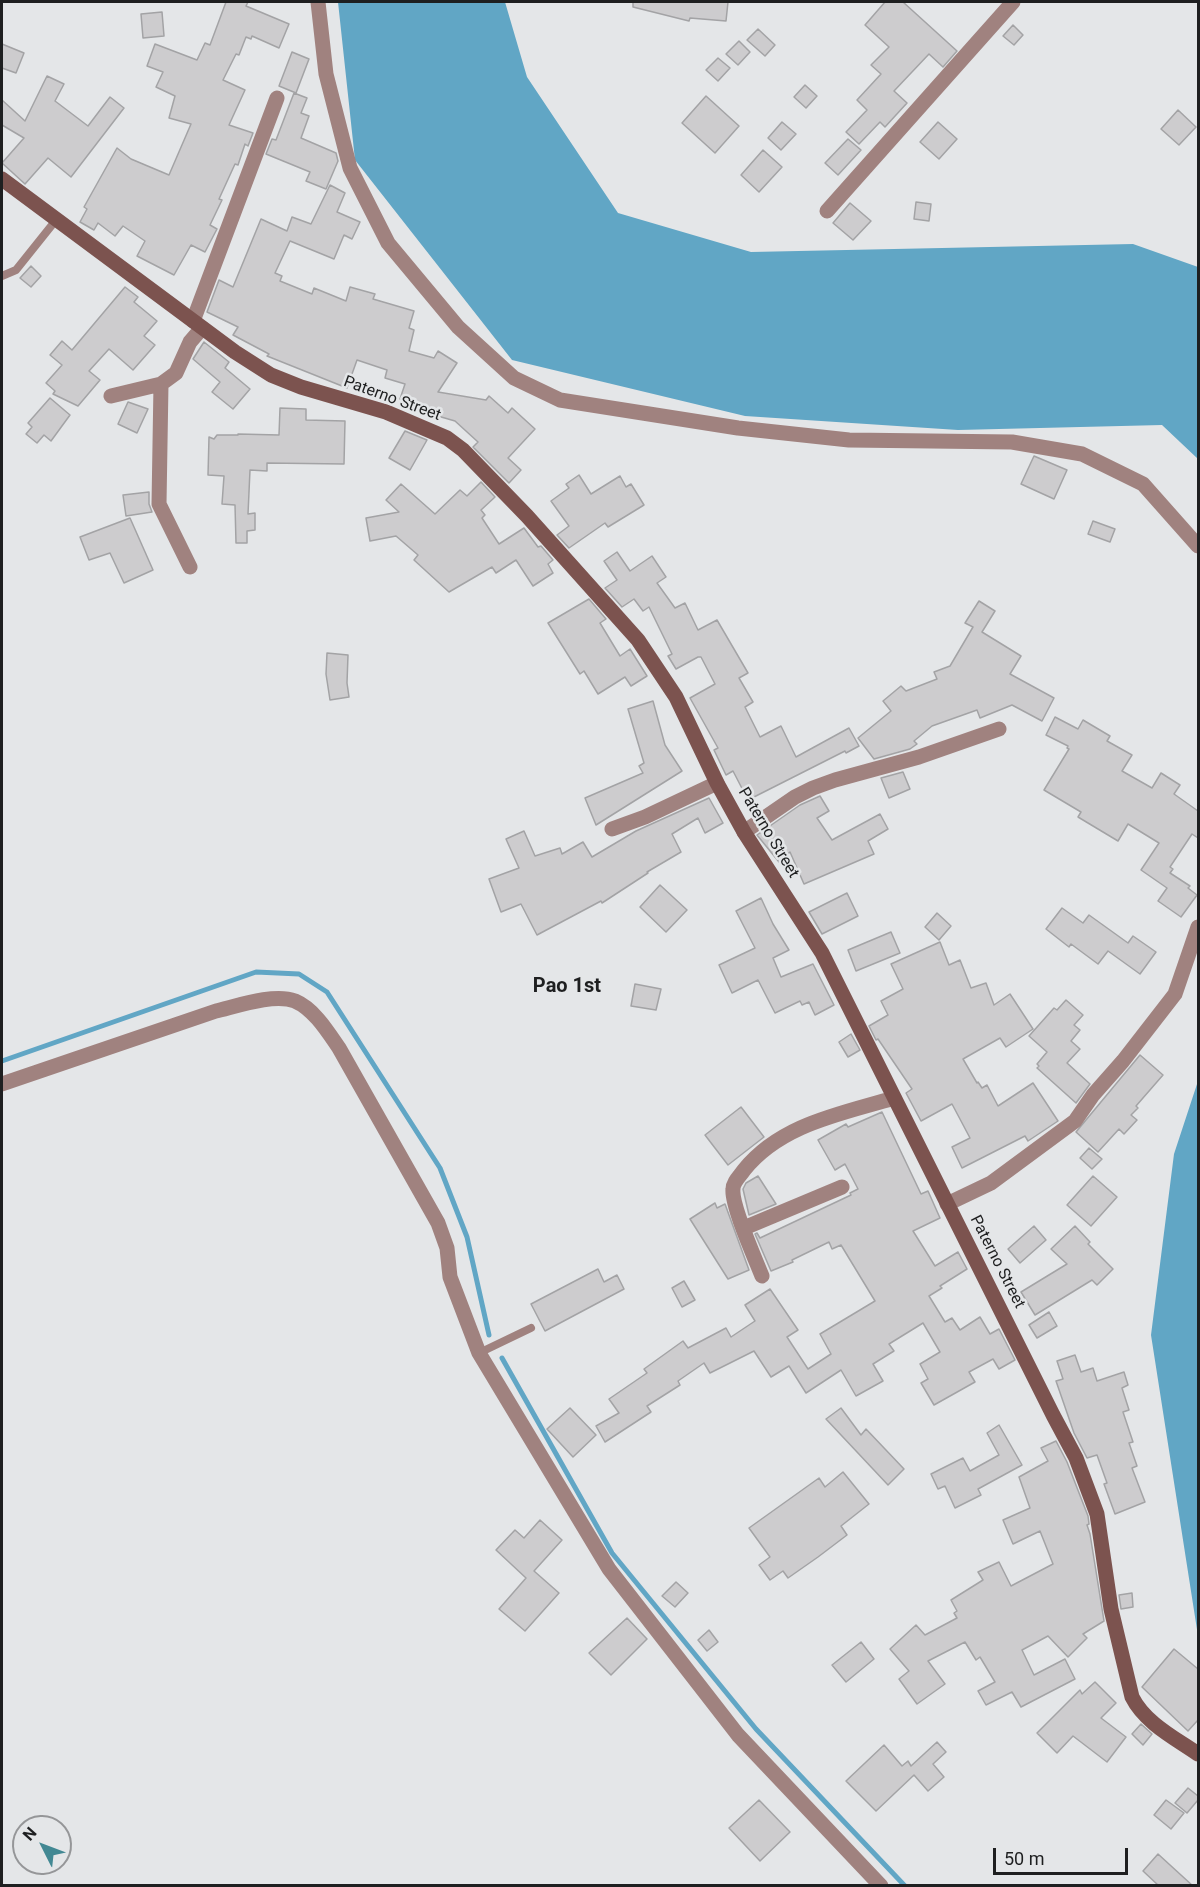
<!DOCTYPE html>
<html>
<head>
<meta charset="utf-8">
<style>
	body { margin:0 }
	#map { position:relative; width:1200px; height:1887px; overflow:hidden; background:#e4e6e8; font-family:Roboto,sans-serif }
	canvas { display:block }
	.frame { position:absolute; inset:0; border:3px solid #1e1f20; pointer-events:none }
	.north { position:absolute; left:12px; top:1815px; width:60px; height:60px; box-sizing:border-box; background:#e4e6e8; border:2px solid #959698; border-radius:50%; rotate:312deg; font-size:16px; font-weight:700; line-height:24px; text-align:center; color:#1e1f20 }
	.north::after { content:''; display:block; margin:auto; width:21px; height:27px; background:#428893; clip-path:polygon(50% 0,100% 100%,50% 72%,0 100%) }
	.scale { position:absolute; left:993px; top:1848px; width:135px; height:27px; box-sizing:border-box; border:3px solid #1e1f20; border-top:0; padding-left:8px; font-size:18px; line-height:21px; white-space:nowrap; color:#1e1f20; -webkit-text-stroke:4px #e4e6e8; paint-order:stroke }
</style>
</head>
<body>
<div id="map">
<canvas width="1200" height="1887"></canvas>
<div class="frame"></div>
<div class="north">N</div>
<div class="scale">50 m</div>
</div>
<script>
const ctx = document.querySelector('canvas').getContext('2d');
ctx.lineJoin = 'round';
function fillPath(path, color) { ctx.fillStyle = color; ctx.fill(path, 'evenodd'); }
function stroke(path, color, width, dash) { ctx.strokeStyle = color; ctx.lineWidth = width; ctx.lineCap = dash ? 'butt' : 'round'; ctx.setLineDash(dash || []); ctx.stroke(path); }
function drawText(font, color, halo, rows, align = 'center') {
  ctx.font = font + ' Roboto,sans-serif'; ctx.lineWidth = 5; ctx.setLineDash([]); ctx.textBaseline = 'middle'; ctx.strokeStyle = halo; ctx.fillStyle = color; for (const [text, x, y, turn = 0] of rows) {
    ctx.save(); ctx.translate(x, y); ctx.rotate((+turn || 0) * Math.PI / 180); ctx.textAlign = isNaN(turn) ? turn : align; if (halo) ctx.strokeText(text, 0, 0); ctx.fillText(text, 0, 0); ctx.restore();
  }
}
const water = new Path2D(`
	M338 2H505L527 77 618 213 751 252 1133 244 1198 267V459L1162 425 958 430 745 416 512 360 355 160Z
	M1198 1081V1636L1151 1335 1174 1154Z`);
const stream = new Path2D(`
	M2 1061 256 972 299 974 327 992 440 1168 467 1237 489 1335
	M502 1358 612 1553 756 1729 905 1886`);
const building = new Path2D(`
	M226 2H248L246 6 289 24 279 48 252 36 251 39 246 37 239 55 236 54 223 80 245 90 229 125 253 133 248 146 245 144 238 165 235 164 219 199 222 200 210 225 217 229 205 252 191 245 174 275 137 256 145 241 123 226 115 236 98 223 94 230 80 222 87 209 84 207 117 148 131 159 169 175 191 124 169 118 175 96 156 87 163 72 147 66 155 44 197 60 205 43 210 45Z
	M633 2H728L726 21 690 18 689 21 633 7Z
	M885 2H903L957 51 943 67 929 54 894 91 907 103 885 127 880 122 859 144 846 132 867 110 857 100 881 74 871 65 889 47 865 25Z
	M162 12 164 36 143 38 141 14Z
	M1013 25 1023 35 1014 45 1003 36Z
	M758 29 775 45 765 56 747 40Z
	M739 41 750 52 738 65 726 54Z
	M2 44 24 53 16 73 2 68Z
	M292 52 309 59 296 93 279 86Z
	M718 58 730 68 718 81 706 70Z
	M47 76 64 84 55 101 88 126 110 97 124 108 71 177 48 158 25 184 2 163 24 138 2 125V100L25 121Z
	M805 85 817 96 806 108 794 97Z
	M294 93 307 98 301 113 309 116 301 138 336 153 338 161 326 189 306 181 310 172 266 154 272 139 276 140Z
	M706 96 739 126 715 153 682 123Z
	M1178 110 1196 127 1179 145 1161 129Z
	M782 122 796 134 781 150 768 138Z
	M938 122 957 139 939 159 920 142Z
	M848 139 861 150 838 175 825 163Z
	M763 150 782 167 759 192 741 175Z
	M330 185 345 193 337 212 360 222 352 239 344 235 334 259 290 241 275 273 282 276 280 281 312 294 314 288 346 301 350 287 375 294 373 299 414 311 409 328 414 330 409 351 434 358 438 351 457 363 438 392 486 400 489 396 508 413 512 408 535 429 508 458 521 470 509 483 473 447 478 442 455 421 417 410 419 406 400 399 405 384 385 378 387 370 357 360 347 388 267 356 269 354 233 335 238 327 207 312 219 280 233 287 261 219 287 231 292 217 311 224Z
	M916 202 931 204 929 221 914 219Z
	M850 203 871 221 853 240 833 223Z
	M31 266 41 276 31 287 20 278Z
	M125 287 138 297 134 302 157 321 144 336 155 345 133 370 109 349 89 371 100 380 78 406 53 394 55 391 46 383 62 365 50 355 62 341 72 350Z
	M204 342 229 362 225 368 250 389 233 409 212 392 220 382 193 359Z
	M50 398 70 415 51 441 44 435 37 443 26 434 32 427 28 423Z
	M128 402 148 409 137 433 118 424Z
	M280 408 306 409V420L345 421 344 464 267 463V471L250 470 248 514 255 513V530L247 531V543H236L235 505 222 504 224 476 208 475 209 437 214 439 217 435H238V434L279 435Z
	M405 431 427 440 410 470 389 458Z
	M1034 456 1067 470 1054 499 1021 484Z
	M579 475 591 494 620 476 626 487 631 484 644 505 608 527 605 523 569 548 557 535 569 526 551 501 569 488 566 484Z
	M481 482 495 497 481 510 485 515 482 518 499 544 524 528 538 547 541 546 553 560 548 564 553 573 533 586 516 560 496 573 492 567 449 592 414 560 418 555 396 536 370 541 366 518 399 512 386 500 401 484 435 514 460 490 467 496Z
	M149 492V504L152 512 126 516 123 495Z
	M130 518 153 570 124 583 110 553 89 560 80 537Z
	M1093 521 1115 529 1110 542 1088 534Z
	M617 552 630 571 652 556 666 577 657 583 675 608 685 603 698 630 717 620 748 673 739 678 753 702 745 707 760 737 781 726 796 757 849 728 859 746 846 753 845 751 748 800 733 771 726 775 714 750 718 748 690 698 715 684 701 657H698L676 669 668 656 672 654 649 607 643 611 634 599 622 607 605 588 617 580 604 561Z
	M589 599 606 619 600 623 620 656 630 649 647 676 631 686 625 677 598 694 584 671 580 674 548 623Z
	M979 601 995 611 982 632 1021 656 1010 674 1054 698 1042 721 1012 705 980 718 977 710 932 726 914 741 917 744 910 749 874 759 858 738 891 711 883 701 901 686 906 691 937 679 934 672 950 666 973 627 965 623Z
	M327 653 348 655 347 683 349 697 330 700 326 674Z
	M653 701 665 745 682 771 596 825 585 798 643 773 639 766 644 763 628 709Z
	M1055 717 1078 729 1083 720 1110 736 1107 741 1132 755 1122 771 1152 788 1161 773 1180 785 1174 794 1198 811V838L1192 834 1170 867 1173 869 1170 873 1190 886 1188 888 1197 895 1181 917 1158 901 1167 888 1141 870 1159 843 1128 824 1118 841 1078 817 1081 812 1044 790 1069 749 1067 748 1068 746 1046 735Z
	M903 772 910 789 889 798 881 778Z
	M820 796 829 811 817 818 832 840 880 814 888 829 868 841 874 854 804 884 790 852 779 862 757 835 800 805Z
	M709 798 723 823 705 833 698 818 672 834 681 852 647 872 648 873 602 903 601 901 537 935 521 904 501 912 489 879 519 868 506 839 524 831 535 856 560 848 562 854 583 842 592 857 636 831Z
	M660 885 687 910 666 932 640 907Z
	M847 893 858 916 822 934 809 912Z
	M761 898 773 924 789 950 773 958 781 977 813 964 834 1005 815 1015 809 1002 802 1005 800 1001 775 1013 758 980 732 993 719 965 755 948 736 911Z
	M1062 908 1083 923 1089 915 1128 943 1133 936 1156 952 1140 974 1108 951 1098 964 1071 944 1069 947 1046 929Z
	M937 913 951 926 939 940 925 927Z
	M891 932 900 953 856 971 848 950Z
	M940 942 949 965 960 960 971 988 986 983 994 1005 1010 994 1033 1029 1006 1047 1000 1038 963 1059 977 1083 978 1082 982 1088 987 1085 998 1106 1033 1083 1058 1121 1028 1141 1025 1136 962 1168 952 1147 970 1138 952 1104 921 1121 906 1093 912 1089 878 1039 876 1040 869 1026 888 1015 881 1001 903 989 891 964Z
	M635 984 661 989 656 1010 631 1006Z
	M1066 1000 1083 1015 1074 1025 1080 1030 1071 1041 1080 1049 1067 1063 1090 1084 1076 1103 1037 1068 1039 1066 1037 1064 1047 1052 1029 1036 1054 1008 1057 1010Z
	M851 1034 860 1050 848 1057 839 1042Z
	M1140 1055 1163 1075 1136 1106 1138 1108 1131 1115 1137 1120 1124 1134 1119 1129 1098 1152 1076 1132Z
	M741 1107 764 1137 728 1165 705 1135Z
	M882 1112 921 1194 928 1191 940 1218 913 1231 935 1266 958 1252 967 1269 940 1286 942 1288 929 1296 945 1322 952 1318 960 1330 980 1317 990 1334 999 1329 1015 1360 999 1369 993 1359 969 1372 975 1382 934 1405 921 1383 928 1379 920 1364 940 1352 923 1323 889 1344 894 1351 873 1364 883 1381 856 1396 841 1370 806 1393 789 1366 771 1377 754 1351 710 1373 704 1363 678 1381 680 1385 647 1406 651 1412 605 1442 596 1426 619 1413 609 1399 647 1373 644 1369 683 1341 688 1348 726 1328 731 1337 755 1321 745 1305 770 1289 798 1330 787 1337 808 1369 831 1354 820 1334 875 1301 841 1245 832 1249 829 1242 792 1260 793 1262 771 1271 755 1234 757 1233 760 1238 851 1195 850 1193 858 1189 845 1164 835 1170 818 1140 846 1124 848 1127Z
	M1089 1148 1102 1159 1092 1169 1080 1158Z
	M758 1176 776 1204 749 1215 743 1189 746 1183Z
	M1093 1176 1117 1197 1091 1226 1067 1205Z
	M715 1203 717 1208 725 1204 749 1270 728 1279 690 1219Z
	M1034 1226 1046 1240 1020 1263 1008 1249Z
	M1075 1226 1090 1242 1088 1244 1113 1269 1097 1285 1092 1280 1035 1315 1021 1292 1067 1264 1051 1249Z
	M598 1269 604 1282 617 1275 624 1289 545 1331 531 1304Z
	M684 1281 695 1300 682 1307 672 1288Z
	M1049 1312 1057 1326 1037 1338 1029 1325Z
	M1075 1355 1081 1372 1093 1368 1097 1381 1124 1372 1128 1385 1122 1388 1129 1410 1123 1412 1133 1442 1129 1443 1137 1466 1132 1468 1145 1502 1115 1514 1104 1484 1107 1483 1097 1455 1087 1458 1074 1433 1056 1381 1063 1379 1057 1361Z
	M570 1408 596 1435 573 1457 547 1429Z
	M841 1408 861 1435 866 1429 904 1469 888 1485 826 1419Z
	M999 1425 1022 1465 978 1489 981 1495 955 1508 945 1486 938 1489 931 1474 963 1458 970 1471 999 1455 987 1433Z
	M1056 1441 1067 1462 1088 1516 1089 1524 1087 1525 1090 1534 1104 1621 1083 1634 1087 1638 1068 1657 1048 1636 1022 1650 1034 1675 1065 1659 1075 1679 1021 1707 1012 1692 986 1705 978 1691 995 1682 980 1657 976 1660 965 1642 928 1661 945 1684 917 1704 899 1679 909 1671 890 1649 916 1625 925 1635 957 1618 954 1613 957 1611 951 1600 983 1580 978 1572 999 1562 1011 1586 1053 1564 1040 1531 1013 1544 1003 1520 1030 1508 1019 1477 1048 1461 1041 1448Z
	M843 1472 869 1504 841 1526 847 1535 818 1557 788 1578 783 1571 770 1580 759 1565 770 1557 749 1528 819 1478 825 1487Z
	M540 1520 562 1540 534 1571 559 1593 525 1631 499 1609 526 1578 496 1550 515 1530 524 1538Z
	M676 1582 688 1593 675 1607 662 1596Z
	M1132 1593 1133 1607 1121 1609 1119 1595Z
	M627 1618 647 1639 611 1675 589 1653Z
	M709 1630 718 1642 707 1651 698 1640Z
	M861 1642 874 1659 846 1682 832 1665Z
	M1174 1649 1198 1669V1720L1188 1731 1142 1687Z
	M1095 1682 1116 1703 1101 1718 1126 1737 1107 1762 1073 1736 1057 1753 1037 1733 1080 1690 1082 1694Z
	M1141 1724 1152 1734 1143 1745 1132 1734Z
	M937 1742 946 1752 933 1764 944 1777 928 1791 914 1775 876 1811 846 1781 884 1745 902 1766 908 1761 911 1766Z
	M1188 1788 1198 1796V1800L1187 1813 1175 1803Z
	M759 1800 790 1832 760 1861 729 1828Z
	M1166 1800 1184 1813 1171 1829 1154 1815Z
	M1158 1854 1193 1886H1159L1143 1871Z`);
const lane = new Path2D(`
	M2 276 16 270 56 220
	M479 1353 531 1328`);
const street = new Path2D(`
	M318 2 326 74 350 168 388 243 458 327 514 378 560 400 738 428 849 440 1012 442 1082 454 1143 484 1198 546
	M827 211 1013 2
	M193 321 277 98
	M161 384 159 504 190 567
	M111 396 161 384 176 373 190 342 202 328
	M612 829 645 817 717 783
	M744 832 795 797 813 788 835 780 919 757 999 729
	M2 1084 216 1011C237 1006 274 993 295 1001 314 1009 328 1032 339 1048L438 1223 447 1248 450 1277 479 1353 609 1569 738 1735 881 1886
	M947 1204 991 1183 1075 1121 1093 1095 1123 1061 1175 994 1198 927
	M744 1228 842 1187
	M762 1276C755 1258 731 1205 733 1189 733 1182 740 1176 744 1170 781 1124 841 1114 894 1098`);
const secondary = new Path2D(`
	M2 179 235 352 271 375 301 387 386 412 447 438 463 450 527 516 638 640 676 697 717 783 744 832 822 953 1053 1415 1076 1458 1097 1514 1111 1609 1132 1697C1145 1723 1175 1738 1198 1754`);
const streetNames = [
	["Paterno Street",392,399,20],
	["Paterno Street",768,833,59],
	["Paterno Street",997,1262,63]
];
const quarterNames = [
	["Pao 1st",567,987]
];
fillPath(water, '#61a6c5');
stroke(stream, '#61a6c5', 5);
fillPath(building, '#cdccce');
stroke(building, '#a3a3a5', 1.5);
stroke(lane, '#a0827f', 8);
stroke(street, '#a0827f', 15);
stroke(secondary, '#7c534f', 15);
drawText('16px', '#1e1f20', '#e4e6e8', streetNames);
drawText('bold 20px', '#1e1f20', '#e4e6e8', quarterNames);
</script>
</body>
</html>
